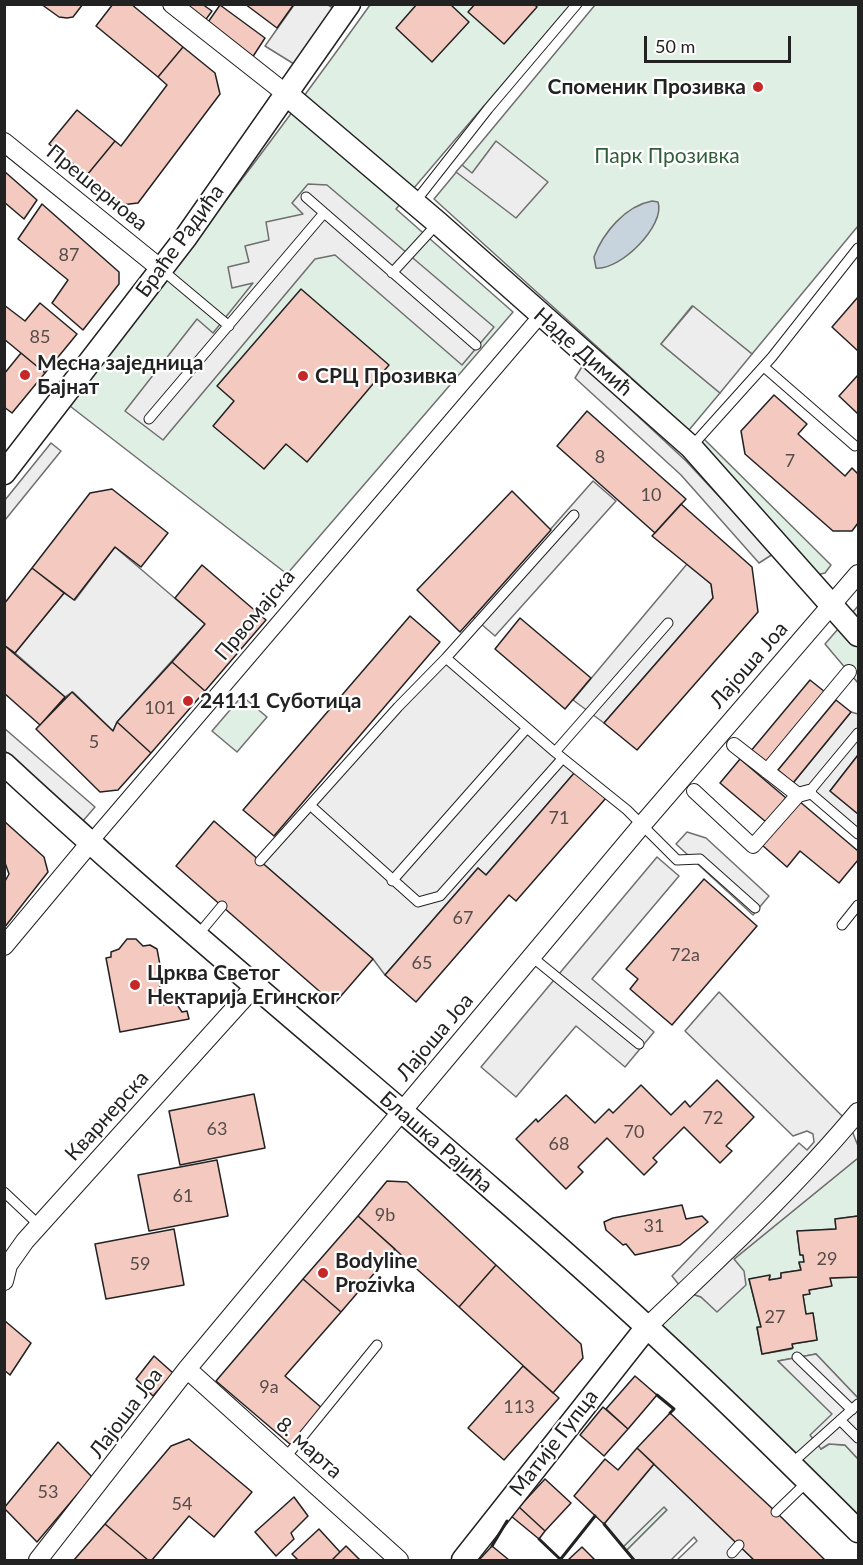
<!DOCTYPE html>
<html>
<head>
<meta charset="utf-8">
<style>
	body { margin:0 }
	#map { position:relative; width:863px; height:1565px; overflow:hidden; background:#fff; font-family:Lato,sans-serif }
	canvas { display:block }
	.frame { position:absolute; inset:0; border:6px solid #222; pointer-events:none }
	.scale { position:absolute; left:644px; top:36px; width:147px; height:27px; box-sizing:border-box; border:3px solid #222; border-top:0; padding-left:8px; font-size:18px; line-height:21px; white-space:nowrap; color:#222; -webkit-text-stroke:4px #fff; paint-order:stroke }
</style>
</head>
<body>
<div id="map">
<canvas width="863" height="1565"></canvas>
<div class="frame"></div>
<div class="scale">50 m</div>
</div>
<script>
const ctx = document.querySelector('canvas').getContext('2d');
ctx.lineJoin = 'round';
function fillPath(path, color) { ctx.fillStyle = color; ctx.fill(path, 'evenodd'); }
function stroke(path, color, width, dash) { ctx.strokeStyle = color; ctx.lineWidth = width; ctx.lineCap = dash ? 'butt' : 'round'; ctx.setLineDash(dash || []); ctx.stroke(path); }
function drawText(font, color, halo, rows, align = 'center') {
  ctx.font = font + ' Lato,sans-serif'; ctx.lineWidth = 4.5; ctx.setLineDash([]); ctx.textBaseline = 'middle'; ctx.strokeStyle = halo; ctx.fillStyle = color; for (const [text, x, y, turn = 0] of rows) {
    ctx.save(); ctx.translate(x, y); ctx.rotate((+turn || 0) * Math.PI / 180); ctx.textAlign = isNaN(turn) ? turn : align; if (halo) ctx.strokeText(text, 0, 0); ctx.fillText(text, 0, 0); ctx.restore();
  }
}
const green = new Path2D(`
	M370 5H570L396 209 513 312 287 574 66 403C172 273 273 141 370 5Z
	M595 5H858V226L752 354 692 306 661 344 720 393 689 430 434 199Z
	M703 438 831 565 825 573 816 575 697 444Z
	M858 606V683L825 644Z
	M242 696 267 717 237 752 212 731Z
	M858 1158V1216L835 1219 836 1229 797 1231 800 1255H803L804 1262 799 1263 801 1270 781 1273V1278L769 1280 770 1276 749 1279 761 1327 757 1328 762 1354 792 1349V1344L817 1340 813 1313 806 1314 803 1295 809 1294V1290L831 1286 830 1278 858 1277V1398L816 1354 778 1361 833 1414 821 1449 829 1444 845 1445 858 1459V1531L647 1327 684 1291 701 1297 717 1311 733 1260Z
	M664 1506 667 1510 626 1551 623 1547Z`);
const parking = new Path2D(`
	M294 5H328L333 8 294 64 265 46Z
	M496 141 548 182 516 218 456 172 462 165 472 173Z
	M308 184 327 185 494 327 462 365 335 255 315 259 163 440 125 411 197 319 213 333 253 283 232 288 228 267 249 262 245 246 269 240 266 222 303 214 292 203Z
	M693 306 752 354 720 393 661 344Z
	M583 365 686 461 773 554 759 563 681 475 575 378Z
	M51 443 61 451 5 520V500Z
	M593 481 616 501 495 636 473 617Z
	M115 547 205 624 117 722 113 731 73 692 65 697 15 653 64 593 75 600Z
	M687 564 711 584 713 598 604 723 573 700Z
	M446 658 577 770 486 875 478 868 385 975 373 959 260 861Z
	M851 712 858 714V755L830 791 858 814V834L793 783Z
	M4 728 95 807 82 822 5 751Z
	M687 832 706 838 769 896 753 915 676 844Z
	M657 857 679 876 592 979 654 1032 625 1067 576 1026 516 1097 481 1067Z
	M719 992 849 1123 858 1146V1158L734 1259 744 1271 746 1285 717 1312 701 1297 684 1291 672 1276 799 1143 807 1150 814 1142 813 1134 807 1131 793 1136 685 1031Z
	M816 1354 858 1398V1459L845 1445 829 1444 821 1449 810 1435 832 1414 778 1361Z
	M654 1464 739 1545 754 1560H677L697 1541 694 1537 671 1560H634L626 1551 667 1510 664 1507 623 1547 604 1524Z`);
const water = new Path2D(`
	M652 201 658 202C666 225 620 271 596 268L594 257C603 233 625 206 652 201Z`);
const building = new Path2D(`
	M41 4H83L73 17 67 18 59 17Z
	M113 4H131L183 47 158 77 96 26Z
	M182 4H202L212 11 204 22Z
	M245 4H294L277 28Z
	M417 4H450L469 22 432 62 396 28Z
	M475 4H534L537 7 504 44 468 12Z
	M220 5 265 38 252 58 206 25Z
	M183 47 215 73 220 94 138 203 121 205 87 175 115 141 121 146 167 85 158 77Z
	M77 110 115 141 87 175 49 144Z
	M4 171 37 200 24 219 4 202Z
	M42 204 119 272V284L83 330 52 303 68 280 18 239Z
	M301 289 389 365 307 462 286 444 264 469 213 426 234 401 217 386Z
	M858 297V351L832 327Z
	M40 303 77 334 45 373 4 339V305L25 321Z
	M21 353 45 373 12 413 4 407V374Z
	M858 375V414L839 396Z
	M774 395 807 424 798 434 845 476 852 468 858 474V523L852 531H833L745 454 741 431Z
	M587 411 686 499 655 533 557 446Z
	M112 489 168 533 141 567 115 547 74 600 32 568 90 493Z
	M512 491 551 530 460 632 417 590Z
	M681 504 752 567 758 612 637 750 604 723 713 598 711 584 652 536Z
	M202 565 266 620 205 691 172 662 205 624 175 598Z
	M32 568 64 593 15 653 4 645V604Z
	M410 616 440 642 274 836 243 810Z
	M520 618 591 678 565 709 495 649Z
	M4 645 65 697 40 725 4 693Z
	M172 662 205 691 151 753 117 722Z
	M810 680 825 692 765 764 750 752Z
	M72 692 113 731 117 722 151 753 118 790 100 792 36 729Z
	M836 700 851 712 793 783 778 770Z
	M858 755V814L830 791Z
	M740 759 786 798 766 822 720 783Z
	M575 772 606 798 516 901 509 895 416 1002 385 975 478 868 486 875Z
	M799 801 858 851V860L839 883 800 851 787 867 762 845Z
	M4 821 44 857 48 872 4 928V883L9 874 4 860Z
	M214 821 373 959 334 1004 176 866Z
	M704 879 757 926 672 1025 630 989 638 979 626 969Z
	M127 939H136L143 946 150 945 157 949 163 981 159 982 163 1005 174 1000 182 1012 187 1011 189 1019 120 1032 106 958 111 957V952L119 949Z
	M717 1080 754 1117 726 1146 732 1151 720 1163 684 1127 653 1158 657 1162 644 1175 607 1138 578 1167 583 1172 566 1189 516 1139 536 1119 538 1122 566 1095 595 1123 609 1109 613 1113 641 1085 671 1115 685 1101 690 1107Z
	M254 1094 265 1148 180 1165 169 1111Z
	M217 1160 228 1216 149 1231 138 1175Z
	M387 1181 407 1182 496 1265 459 1307 358 1216Z
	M682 1205 686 1219 702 1216 708 1222 680 1245 635 1255 626 1244 623 1245 606 1230 604 1222 613 1218Z
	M358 1216 395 1249 341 1312 303 1279Z
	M858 1216V1277L830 1278 832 1286 809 1290 810 1294 803 1295 806 1314 813 1313 817 1340 792 1344 793 1348 762 1354 757 1327H761L749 1279 770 1275 769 1280 781 1278V1273L801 1270 799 1262H804L803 1255H800L797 1231 836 1229 835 1219Z
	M174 1229 184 1285 106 1299 95 1244Z
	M496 1265 581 1344 583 1358 553 1393 459 1307Z
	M303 1279 341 1312 285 1376 323 1409 291 1445 216 1381Z
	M5 1321 31 1343 10 1375 4 1370Z
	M154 1356 173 1373 153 1396 136 1379Z
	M523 1366 559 1398 504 1460 468 1428Z
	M635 1376 657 1395 628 1429 606 1409Z
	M603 1407 628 1429 604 1456 580 1435Z
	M670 1413 776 1512 825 1560H754L637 1448Z
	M189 1439 252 1492 214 1537 189 1516 152 1560H148L105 1524 171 1446Z
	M58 1442 92 1477 37 1542 4 1508Z
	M637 1448 654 1464 604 1524 574 1496 605 1459 618 1470Z
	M545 1479 571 1503 545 1531 519 1507Z
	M294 1497 308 1516 291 1533 294 1539 276 1556 255 1532Z
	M519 1507 545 1531 539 1539 511 1516Z
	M105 1524 148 1560H74Z
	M319 1529 340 1552 332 1560H298L292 1554Z
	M346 1546 360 1560H332Z
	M492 1546 509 1560H479Z
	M582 1547 595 1560H568Z`);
const service = new Path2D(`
	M306 197 476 345
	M415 202 488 109 577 4
	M161 269 229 326
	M392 273 437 224
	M764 367 855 446
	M149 419 324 213
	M692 446 772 357 858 248
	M446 658 574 515
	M858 733 809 792 858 834
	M555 752 668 623
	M311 806 418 902 440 896 562 759
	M260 861 398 707 446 658 555 752 627 810 677 860 700 859 755 908
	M392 881 527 728
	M842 925 858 905
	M197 936 222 906
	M532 957 639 1044
	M4 1192 39 1225
	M797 1357 852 1410
	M840 1420 858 1438
	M286 1457 377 1345
	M791 1464 858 1404
	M776 1512 808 1481
	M732 1553 739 1545`);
const pedestrian = new Path2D(`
	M734 745 798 795
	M767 771 849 672
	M694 791 753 846 798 795 809 792
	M90 843 541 315`);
const minor = new Path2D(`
	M172 4 285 93
	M4 142 161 269
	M4 946 90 843
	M4 1281 8 1265 25 1241 254 987
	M647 1327C719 1258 794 1189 858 1112
	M187 1369 399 1560
	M38 1560 187 1369 382 1135 641 826 858 574`);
const tertiary = new Path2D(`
	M285 93 438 223 691 447 858 635
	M4 473 186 237 349 4
	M4 764C213 958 437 1134 647 1327 719 1393 789 1462 858 1531
	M463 1560 647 1327`);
const wall = new Path2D(`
	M657 1395 674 1409 670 1413
	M604 1524 634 1560
	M539 1539 561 1560
	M492 1546 507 1521
	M560 1560 595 1516`);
const markers = [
	[758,87,6,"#c62828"],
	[25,375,6,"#c62828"],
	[303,376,6,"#c62828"],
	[188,701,6,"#c62828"],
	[135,985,6,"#c62828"],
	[323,1273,6,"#c62828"]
];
const numberNames = [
	["87",69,255],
	["85",40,337],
	["8",600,457],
	["7",790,461],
	["10",651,495],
	["101",160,708],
	["5",94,742],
	["71",559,818],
	["67",463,918],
	["72a",685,955],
	["65",422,963],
	["72",713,1118],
	["63",217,1129],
	["70",634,1132],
	["68",559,1144],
	["61",183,1196],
	["9b",385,1215],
	["31",654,1226],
	["29",827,1259],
	["59",140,1264],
	["27",775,1317],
	["9a",269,1387],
	["113",519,1407],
	["53",48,1492],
	["54",182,1504]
];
const poiNames = [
	["Споменик Прозивка",746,87,"right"],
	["Месна заједница",37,363],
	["Бајнат",37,387],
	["СРЦ Прозивка",315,376],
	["24111 Суботица",200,701],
	["Црква Светог",147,973],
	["Нектарија Егинског",147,997],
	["Bodyline",335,1261],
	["Prozivka",335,1285]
];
const parkNames = [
	["Парк Прозивка",667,156]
];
const streetNames = [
	["Прешернова",97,188,39],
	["Браће Радића",180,241,-54],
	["Наде Димић",583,352,41],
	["Првомајска",255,615,-50],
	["Лајоша Јоа",749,665,-49],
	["Лајоша Јоа",435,1037,-50],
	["Кварнерска",107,1116,-48],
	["Блашка Рајића",436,1142,41],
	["Лајоша Јоа",126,1413,-53],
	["Матије Гупца",554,1443,-52],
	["8. марта",309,1448,42]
];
fillPath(green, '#e0efe3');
stroke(green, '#6f6f6f', 1.5);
fillPath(parking, '#ededed');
stroke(parking, '#6f6f6f', 1.5);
fillPath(water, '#c7d3dd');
stroke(water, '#6f6f6f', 1.5);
fillPath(building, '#f3c9c0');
stroke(building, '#222', 1.5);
stroke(service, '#222', 11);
stroke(pedestrian, '#222', 16);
stroke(minor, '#222', 20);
stroke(tertiary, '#222', 25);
stroke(service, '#fff', 9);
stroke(pedestrian, '#fff', 14);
stroke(minor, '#fff', 18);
stroke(tertiary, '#fff', 22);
stroke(wall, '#222', 3);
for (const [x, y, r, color] of markers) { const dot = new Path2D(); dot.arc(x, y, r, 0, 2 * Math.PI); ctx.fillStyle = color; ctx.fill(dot); stroke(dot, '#fff', 2); }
drawText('18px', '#564c4a', null, numberNames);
drawText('bold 21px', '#222', '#fff', poiNames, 'left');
drawText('21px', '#2f5e38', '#fff', parkNames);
drawText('21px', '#222', '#fff', streetNames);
</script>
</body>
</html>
